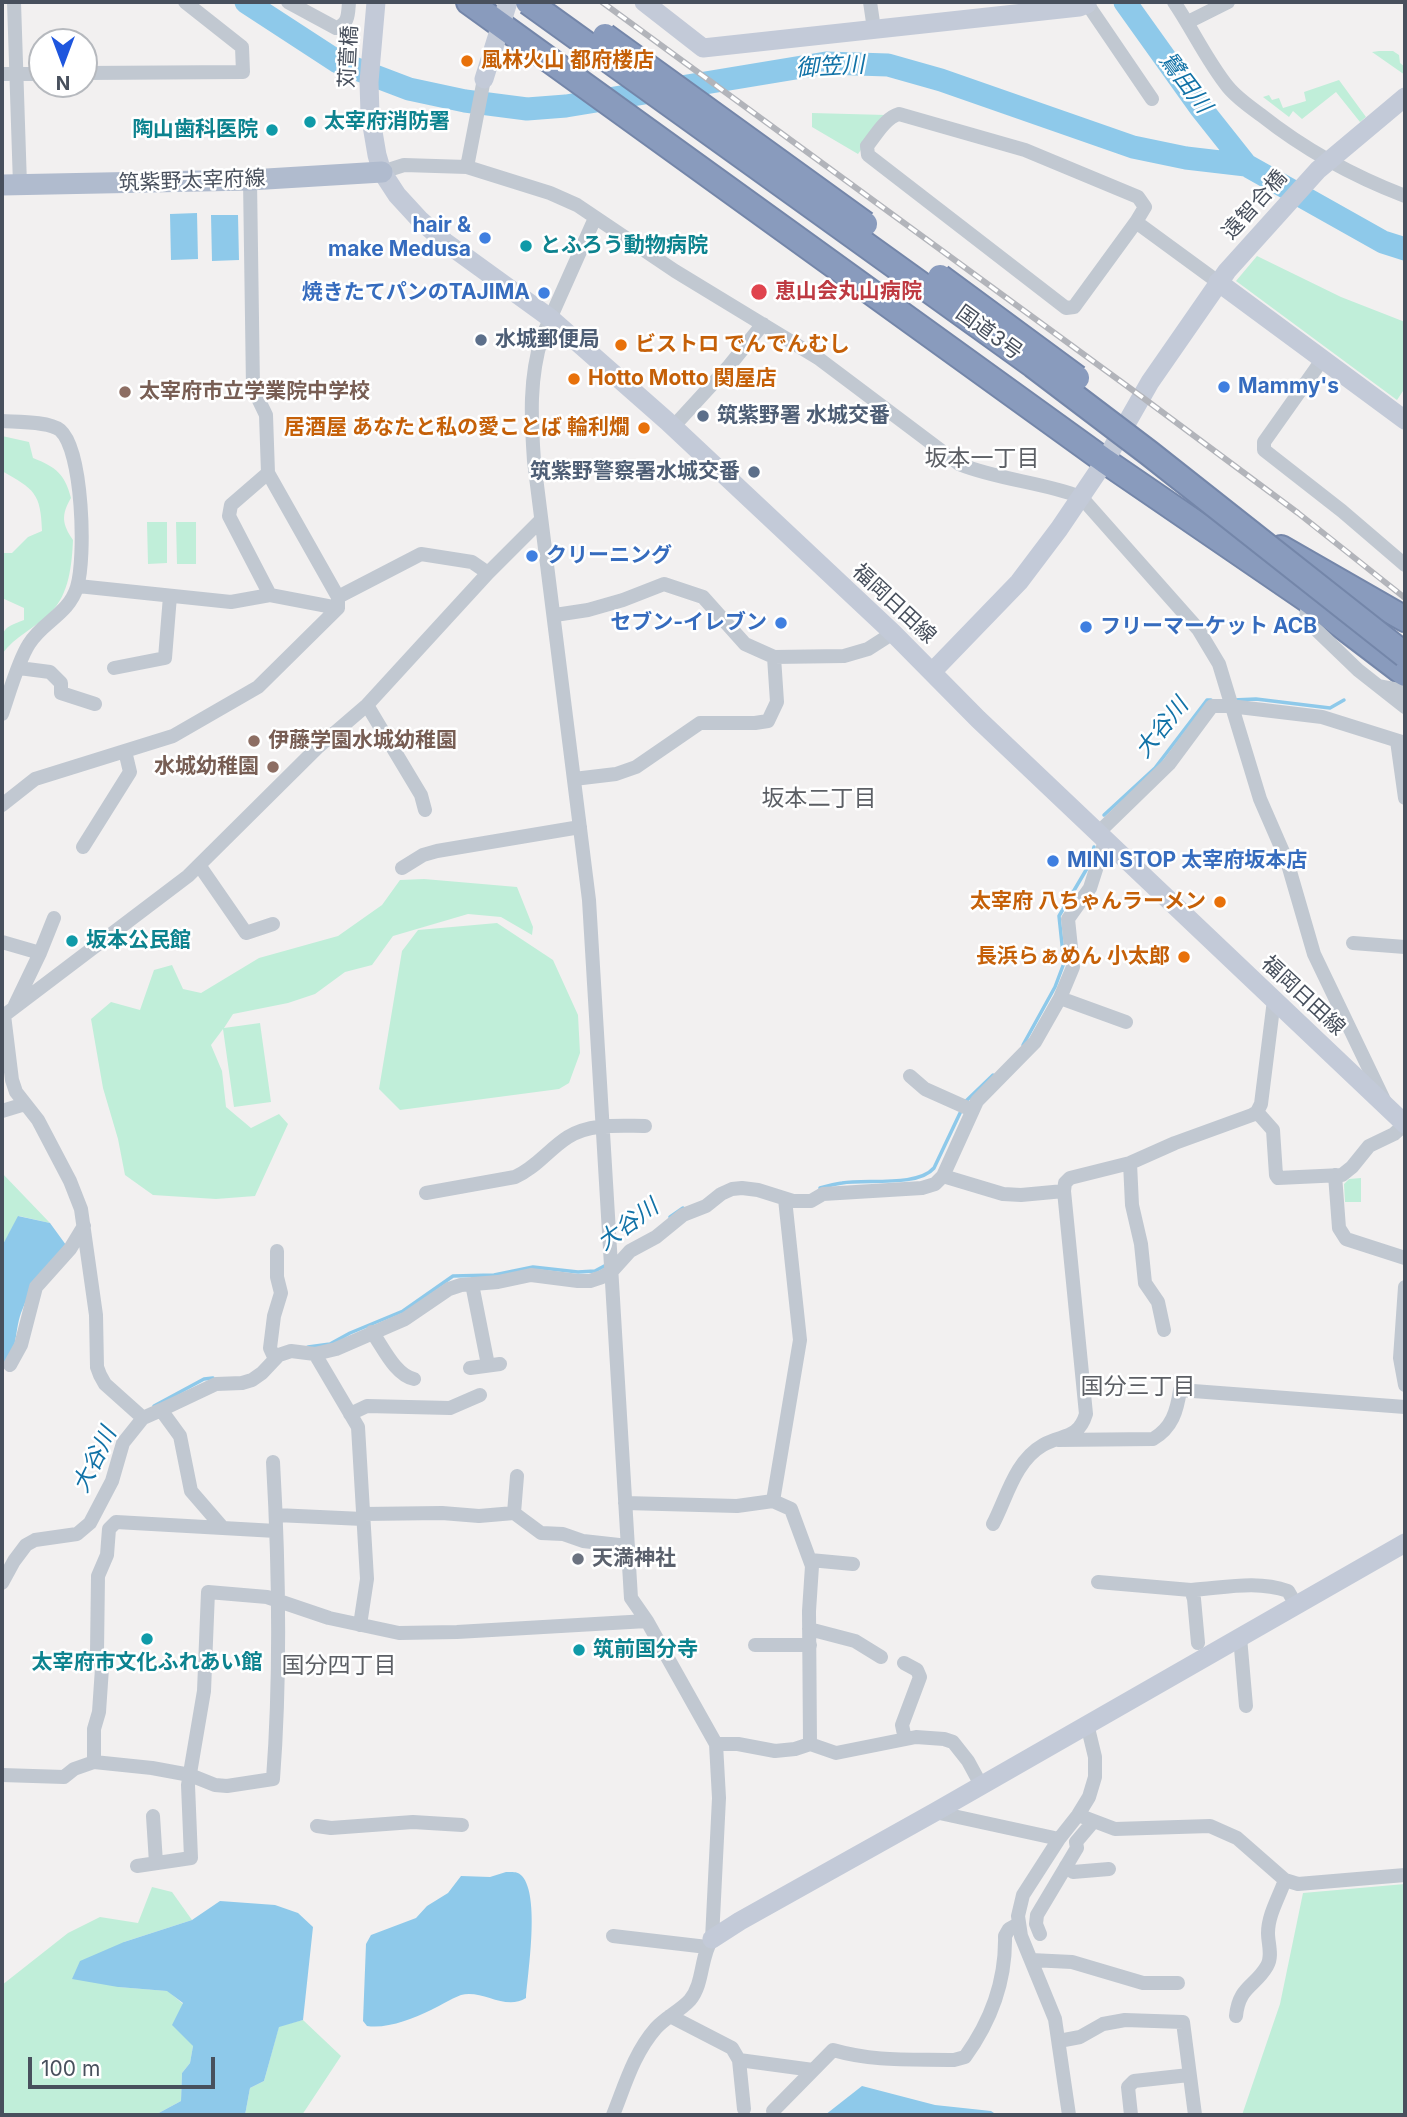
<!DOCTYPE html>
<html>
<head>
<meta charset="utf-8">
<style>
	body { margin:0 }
	#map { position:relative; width:1407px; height:2117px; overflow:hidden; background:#f2f0f0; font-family:Inter,sans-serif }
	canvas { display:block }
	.frame { position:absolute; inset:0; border:4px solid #48505d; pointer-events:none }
	.north { position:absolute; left:28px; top:28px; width:70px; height:70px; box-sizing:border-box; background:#fff; border:2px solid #b6b9be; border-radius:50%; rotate:180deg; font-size:19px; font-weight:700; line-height:28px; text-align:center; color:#48505d }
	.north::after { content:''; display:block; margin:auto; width:24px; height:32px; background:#1e56de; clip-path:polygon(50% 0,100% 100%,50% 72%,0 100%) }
	.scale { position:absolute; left:28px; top:2057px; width:187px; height:32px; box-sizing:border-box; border:4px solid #48505d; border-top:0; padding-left:9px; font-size:21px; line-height:24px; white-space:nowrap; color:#48505d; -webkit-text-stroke:5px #fff; paint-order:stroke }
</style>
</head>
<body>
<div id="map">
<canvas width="1407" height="2117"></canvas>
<div class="frame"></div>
<div class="north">N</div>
<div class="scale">100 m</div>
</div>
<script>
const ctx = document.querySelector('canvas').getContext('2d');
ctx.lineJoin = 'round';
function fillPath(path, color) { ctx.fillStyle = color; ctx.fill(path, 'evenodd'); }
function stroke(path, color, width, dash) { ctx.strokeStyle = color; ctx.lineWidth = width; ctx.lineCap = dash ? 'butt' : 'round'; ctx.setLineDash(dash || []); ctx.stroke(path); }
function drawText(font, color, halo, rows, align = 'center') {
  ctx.font = font + ' Inter,"Noto Sans JP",sans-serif'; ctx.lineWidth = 5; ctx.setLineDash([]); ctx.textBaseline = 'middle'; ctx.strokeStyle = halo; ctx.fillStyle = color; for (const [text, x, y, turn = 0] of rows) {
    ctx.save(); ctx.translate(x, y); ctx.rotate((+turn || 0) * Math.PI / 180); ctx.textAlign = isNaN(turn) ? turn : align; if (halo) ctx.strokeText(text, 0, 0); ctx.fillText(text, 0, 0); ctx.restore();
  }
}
const green = new Path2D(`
	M1379 51H1393L1399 55 1400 63 1405 67V75L1372 52Z
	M1339 80 1366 117 1360 122 1336 92 1302 119 1293 111 1289 117 1263 97 1269 95 1272 100 1279 98 1283 108 1306 101 1304 92Z
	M812 113 886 115 858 154 812 127Z
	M1257 256 1341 297 1405 322V388L1397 400 1236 281Z
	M2 436 29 442 33 458C56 467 65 474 71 498 61 515 62 524 73 540 72 564 69 595 51 612 36 628 15 636 2 654 2 629 1 629 24 620V608L2 598V553H12L28 537 42 531C41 493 34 489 2 471Z
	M147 522H167V563L148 564Z
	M176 522H196V564H177Z
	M424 879 517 887 533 927 532 935 501 917 468 914 393 936 372 965 345 972 315 994 288 1003 233 1014 224 1028 260 1023 271 1102 234 1107 223 1029 211 1045 222 1071 226 1107 251 1128 279 1114 288 1124 255 1196 216 1199 153 1195 125 1175 118 1139 103 1088 91 1019 111 1002 140 1010 154 970 172 965 183 989 201 993 259 958 338 936 382 905 400 880Z
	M497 923 553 960 578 1015 580 1053 569 1083 559 1089 400 1110 379 1089 402 951 418 930Z
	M2 1173 50 1223 19 1216 2 1246Z
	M1361 1178V1202H1345L1344 1184 1349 1179Z
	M1405 1884V2115H1242L1280 2004 1303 1893Z
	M152 1887 172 1892 192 1920 124 1942 118 1987 168 1991 183 2004 193 2046 190 2063 182 2073 181 2101 155 2115H2V1985L68 1933 100 1917 138 1923Z
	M303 2020 341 2056 302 2115H245L250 2088 264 2081 279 2026Z`);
const water = new Path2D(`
	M197 213 198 259 171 260 170 214Z
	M238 215 239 260 212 261 211 215Z
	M18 1216 50 1223 66 1245C46 1267 31 1285 21 1313 14 1333 18 1354 2 1369V1246Z
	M506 1872C512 1872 518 1871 522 1876 540 1896 528 1971 526 1998 505 2011 482 1989 461 1995 450 1999 440 2006 431 2010 412 2019 387 2029 367 2026L363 2021 366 1944 371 1935 416 1918 427 1906 448 1893 461 1876 490 1877Z
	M220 1901 275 1905 298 1913 313 1927 303 2020 279 2027 264 2081 250 2088 245 2115H155L181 2101 182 2073 190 2063 193 2046 172 2025 183 2003 167 1991 118 1987 72 1979 80 1961 124 1942 192 1920Z
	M862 2086 935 2105 991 2111 997 2115H825Z`);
const stream = new Path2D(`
	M1233 700 1256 699 1330 708 1344 700
	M1104 815 1155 768 1207 700H1211
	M1023 1045 1055 987 1064 963 1059 916 1089 865 1094 847
	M966 1101 993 1075
	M820 1188C827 1186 834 1184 842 1183 866 1179 918 1187 934 1168L961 1111
	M670 1217 683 1208
	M308 1347 330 1344 350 1333 403 1311 453 1276 494 1275 533 1267 578 1272 595 1271 608 1264
	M154 1406 204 1379 213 1378`);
const river = new Path2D(`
	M246 2 338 62 409 89 465 101 527 109 566 106 826 63 888 65 941 80 1133 147 1186 158 1246 165 1383 242 1405 249
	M1125 2 1200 107 1246 165`);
const street = new Path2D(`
	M14 2 20 185
	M288 2 336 28C349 24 348 14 349 2
	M870 2 874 29
	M1086 2 1152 99
	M1174 2C1193 30 1207 61 1228 87 1237 98 1250 107 1261 115 1305 150 1353 176 1405 196
	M1188 22 1228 2
	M84 73 243 72 242 47 185 2
	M2 74H42
	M467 167 484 79
	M382 172 404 165 467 167 550 193 577 205 675 271 818 358 959 464C999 480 1042 482 1081 497L1198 629 1219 664 1260 799 1287 861 1314 954 1384 1100
	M250 180 253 388 266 415 268 473 338 597
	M595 218 542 337C529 378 531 418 534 461L589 900 631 1598 647 1621 716 1744 719 1798 712 1939C700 1957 704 1983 690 2000 680 2011 666 2017 656 2028 634 2053 625 2085 613 2115
	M1136 222 1145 207 1138 197 1025 150 899 114C885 118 876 135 867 146L868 155 1066 308 1074 307 1136 222 1218 282
	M1322 360 1264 442V450L1342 511 1405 565
	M2 421C17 422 48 421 60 430 83 450 86 558 77 587 69 614 42 622 29 644 18 661 9 694 2 714
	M673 427 729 366 763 324
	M268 473 231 505 229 516 270 595
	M78 586 231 602 270 595 338 608
	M1308 600 1306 620 1358 670 1405 707
	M555 615 588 610 623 600 664 584 703 597 745 644 774 657 844 656 868 649 893 633
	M19 668 50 672 61 683V693L95 704
	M114 668 165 658 170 596
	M1379 686 1405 691
	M367 705 421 795 425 810
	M1397 741 1405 798
	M574 779 616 774 636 767 700 723H755L768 721 777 702 774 657
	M2 805 35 779 173 736 258 687 338 608V597L421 554 472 562 488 573
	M1099 832 1169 764 1212 706H1230L1322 717 1405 743
	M83 847 130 772 125 751
	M199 865 246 933 273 924
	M402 868 423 855 437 851 580 827
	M2 942 40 953 15 1005
	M1353 943 1405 947
	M40 953 54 918
	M1060 998 1126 1022
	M4 1015 12 1080 16 1092 38 1120 70 1181 81 1209 96 1315 97 1367 100 1375 105 1384 143 1418
	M2 1017 188 876 317 748 367 705 488 573 541 520
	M910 1076 925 1089 972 1110
	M2 1111 25 1104
	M1257 1112 1273 1130 1276 1175 1278 1178 1342 1175 1352 1167 1369 1146 1394 1134 1405 1124
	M1130 1163 1132 1205 1141 1244 1145 1283 1158 1302 1164 1330
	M1335 1175 1339 1228 1346 1239 1405 1258
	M943 1176 1003 1194 1021 1195 1064 1191 1065 1183 1070 1178 1130 1163 1175 1143 1252 1115 1257 1112 1261 1104 1274 1000
	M426 1193 515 1177C536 1168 549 1149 568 1137 591 1123 620 1126 645 1126
	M472 1284 488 1365
	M1405 1287 1400 1358 1405 1385
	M372 1332C383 1347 395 1375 414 1379
	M315 1354 358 1427 367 1579 360 1625
	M275 1359 270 1348 274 1316 281 1293 277 1277V1251
	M10 1365 21 1345 36 1287 70 1249 84 1226
	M470 1368 500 1364
	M161 1410 180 1436 191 1491 223 1528
	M350 1414 367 1406 450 1408 480 1395
	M1058 1440 1153 1439C1172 1428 1177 1411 1180 1390L1405 1407
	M773 1501 800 1340 785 1199
	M625 1503 737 1506 773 1501 791 1509 812 1566 809 1611 810 1744
	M514 1513 541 1533 563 1534 583 1541 628 1546
	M363 1514 442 1513 479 1516 514 1513 517 1476
	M276 1515 363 1519
	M993 1524C1007 1497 1015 1461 1043 1445 1062 1434 1078 1440 1086 1414L1064 1191
	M810 1560 853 1564
	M1098 1582 1191 1590 1194 1599 1198 1643
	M2 1583 14 1561 26 1545 35 1540 77 1534 90 1523 112 1481 123 1443 143 1418 161 1410 216 1384 242 1383 252 1380 262 1373 279 1355 291 1351 315 1354 336 1349 405 1319 449 1289 461 1285 498 1282 531 1275 578 1281H590L602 1277 612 1271 630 1251 656 1237 683 1215 706 1206 721 1194 732 1189 742 1188 758 1190 793 1201H811L823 1194 922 1188 935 1184 943 1176 977 1101 1035 1042 1060 998 1073 967 1068 919 1090 888 1106 838
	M1191 1590C1224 1588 1256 1580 1288 1591L1296 1605
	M809 1629 855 1641 881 1657
	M1240 1637 1246 1706
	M755 1645H810
	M904 1663 917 1670 920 1677 902 1725 905 1739
	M716 1744H738L775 1751 795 1749 810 1744 836 1753 916 1737 944 1739 953 1742 968 1761 981 1785
	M94 1762V1729L99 1712 102 1668 97 1652 98 1576 107 1555 109 1529 116 1522 276 1531
	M2 1775 64 1777 74 1769 94 1762 152 1768 190 1775 215 1785 227 1786 273 1779C281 1673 279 1567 273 1462
	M935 1812 1059 1839
	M1078 1815 1115 1829 1210 1826 1237 1838 1285 1880 1298 1884 1405 1875
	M153 1816 156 1863
	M317 1826 331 1828 413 1822 462 1825
	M137 1866 191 1858 188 1785 204 1691 208 1592 267 1597 329 1618 399 1633 457 1632 647 1621
	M1066 1866 1073 1872 1109 1869
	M1040 1934 1036 1924 1037 1915 1077 1848 1076 1842 1093 1822
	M613 1936 707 1947
	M1031 1960 1072 1962 1143 1983H1178
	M670 2016 732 2048 739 2060 813 2070
	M1236 2016C1239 1986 1255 1987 1267 1966 1273 1956 1268 1944 1268 1933 1268 1915 1279 1897 1285 1880
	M1059 2041 1080 2037 1103 2024 1125 2020 1183 2022 1195 2115
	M739 2060 744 2109
	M773 2111 833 2050C875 2062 911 2059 954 2060L965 2057C991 2021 1006 1980 1005 1936L1009 1929 1018 1924
	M1069 2115 1055 2019 1021 1936 1018 1916 1023 1895 1059 1839 1078 1815 1089 1797 1095 1777V1757L1087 1724
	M1131 2115 1128 2087 1134 2081 1189 2075`);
const secondary = new Path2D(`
	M376 2 369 82 370 114 377 155 382 172 397 195 420 220 445 242 550 318 667 421 893 633 978 719 1405 1124
	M644 2 703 48 1079 7 1087 4
	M484 79 508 2
	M1218 282 1405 420
	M932 672 1019 582 1059 529 1105 461 1150 382 1227 271 1318 170 1405 97
	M712 1939 740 1921 935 1812 1405 1543`);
const primary = new Path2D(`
	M2 185 250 180 382 172`);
const highway = new Path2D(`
	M469 2 1105 461 1308 600 1405 674
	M1281 548 1405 619`);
const rail = new Path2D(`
	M602 2 1142 397 1298 513 1405 598`);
const highwayBridge = new Path2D(`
	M528 2 1033 365 1149 453 1405 655
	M605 36 865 224
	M940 277 1077 378`);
const markers = [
	[467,61,7,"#e8710a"],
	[310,122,7,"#0f9aa8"],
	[272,130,7,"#0f9aa8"],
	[485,238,7,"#3f7fe0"],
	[526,246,7,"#0f9aa8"],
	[759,292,9,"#e0444e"],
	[544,293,7,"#3f7fe0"],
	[481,340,7,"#5c6f8a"],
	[621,345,7,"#e8710a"],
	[574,379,7,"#e8710a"],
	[1224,387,7,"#3f7fe0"],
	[125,392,7,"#8d6e63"],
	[703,416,7,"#5c6f8a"],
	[644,428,7,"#e8710a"],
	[754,472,7,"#5c6f8a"],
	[532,556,7,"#3f7fe0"],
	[781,623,7,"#3f7fe0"],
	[1086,627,7,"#3f7fe0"],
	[254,741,7,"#8d6e63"],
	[273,767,7,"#8d6e63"],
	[1053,861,7,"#3f7fe0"],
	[1220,902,7,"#e8710a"],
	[72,941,7,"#0f9aa8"],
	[1184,957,7,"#e8710a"],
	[578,1559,7,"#6b7280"],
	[147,1639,7,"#0f9aa8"],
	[579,1650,7,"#0f9aa8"]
];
const streetNames = [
	["苅萱橋",349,57,-87],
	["筑紫野太宰府線",192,181,-2],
	["遠智合橋",1255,205,-48],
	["国道3号",989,333,36],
	["福岡日田線",894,604,43],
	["福岡日田線",1303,996,43]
];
const foodNames = [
	["風林火山 都府楼店",481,61],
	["ビストロ でんでんむし",635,345],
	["Hotto Motto 関屋店",588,379],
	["居酒屋 あなたと私の愛ことば 輪利燗",630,428,"right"],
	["太宰府 八ちゃんラーメン",1206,902,"right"],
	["長浜らぁめん 小太郎",1170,957,"right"]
];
const cultureNames = [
	["太宰府消防署",324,122],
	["陶山歯科医院",258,130,"right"],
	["とふろう動物病院",540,246],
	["坂本公民館",86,941],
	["筑前国分寺",593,1650],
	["太宰府市文化ふれあい館",147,1663,"center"]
];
const shopNames = [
	["hair &",471,226,"right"],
	["make Medusa",471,250,"right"],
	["焼きたてパンのTAJIMA",530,293,"right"],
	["Mammy's",1238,387],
	["クリーニング",546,556],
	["セブン-イレブン",767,623,"right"],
	["フリーマーケット ACB",1100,627],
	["MINI STOP 太宰府坂本店",1067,861]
];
const healthNames = [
	["恵山会丸山病院",775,292]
];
const serviceNames = [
	["水城郵便局",495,340],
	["筑紫野署 水城交番",717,416],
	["筑紫野警察署水城交番",740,472,"right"]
];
const educationNames = [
	["太宰府市立学業院中学校",139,392],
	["伊藤学園水城幼稚園",268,741],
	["水城幼稚園",259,767,"right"]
];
const worshipNames = [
	["天満神社",592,1559]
];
const waterNames = [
	["御笠川",830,67,-3],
	["鷺田川",1185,83,53],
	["大谷川",1162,728,-51],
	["大谷川",628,1225,-36],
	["大谷川",95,1460,-64]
];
const neighbourhoodNames = [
	["坂本一丁目",982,459],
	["坂本二丁目",819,799],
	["国分三丁目",1138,1387],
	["国分四丁目",339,1666]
];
fillPath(green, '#c0eed9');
fillPath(water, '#8ec9ea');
stroke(stream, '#8ec9ea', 3.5);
stroke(river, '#8ec9ea', 23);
stroke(highway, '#7486a9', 28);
stroke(street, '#c1c8d1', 14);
stroke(secondary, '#c3cad8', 19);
stroke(primary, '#b0bbce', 21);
stroke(highway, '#899bbd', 24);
stroke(rail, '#b2b4ba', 6);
stroke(rail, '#fff', 3.5, [10]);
stroke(highwayBridge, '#7486a9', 28, []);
stroke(highwayBridge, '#899bbd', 24);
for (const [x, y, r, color] of markers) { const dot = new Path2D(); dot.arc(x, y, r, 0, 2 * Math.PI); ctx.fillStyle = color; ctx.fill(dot); stroke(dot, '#fff', 2.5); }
drawText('21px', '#48505d', '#fff', streetNames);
drawText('bold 21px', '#c56008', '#fff', foodNames, 'left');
drawText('bold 21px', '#0d838f', '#fff', cultureNames, 'left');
drawText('bold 21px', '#366cbe', '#fff', shopNames, 'left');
drawText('bold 21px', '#be3a42', '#fff', healthNames, 'left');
drawText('bold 21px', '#4e5e75', '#fff', serviceNames, 'left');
drawText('bold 21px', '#785e54', '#fff', educationNames, 'left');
drawText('bold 21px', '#5b616d', '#fff', worshipNames, 'left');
drawText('italic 23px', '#1172a7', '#fff', waterNames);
drawText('23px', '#5c5f65', '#fff', neighbourhoodNames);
</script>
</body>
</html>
